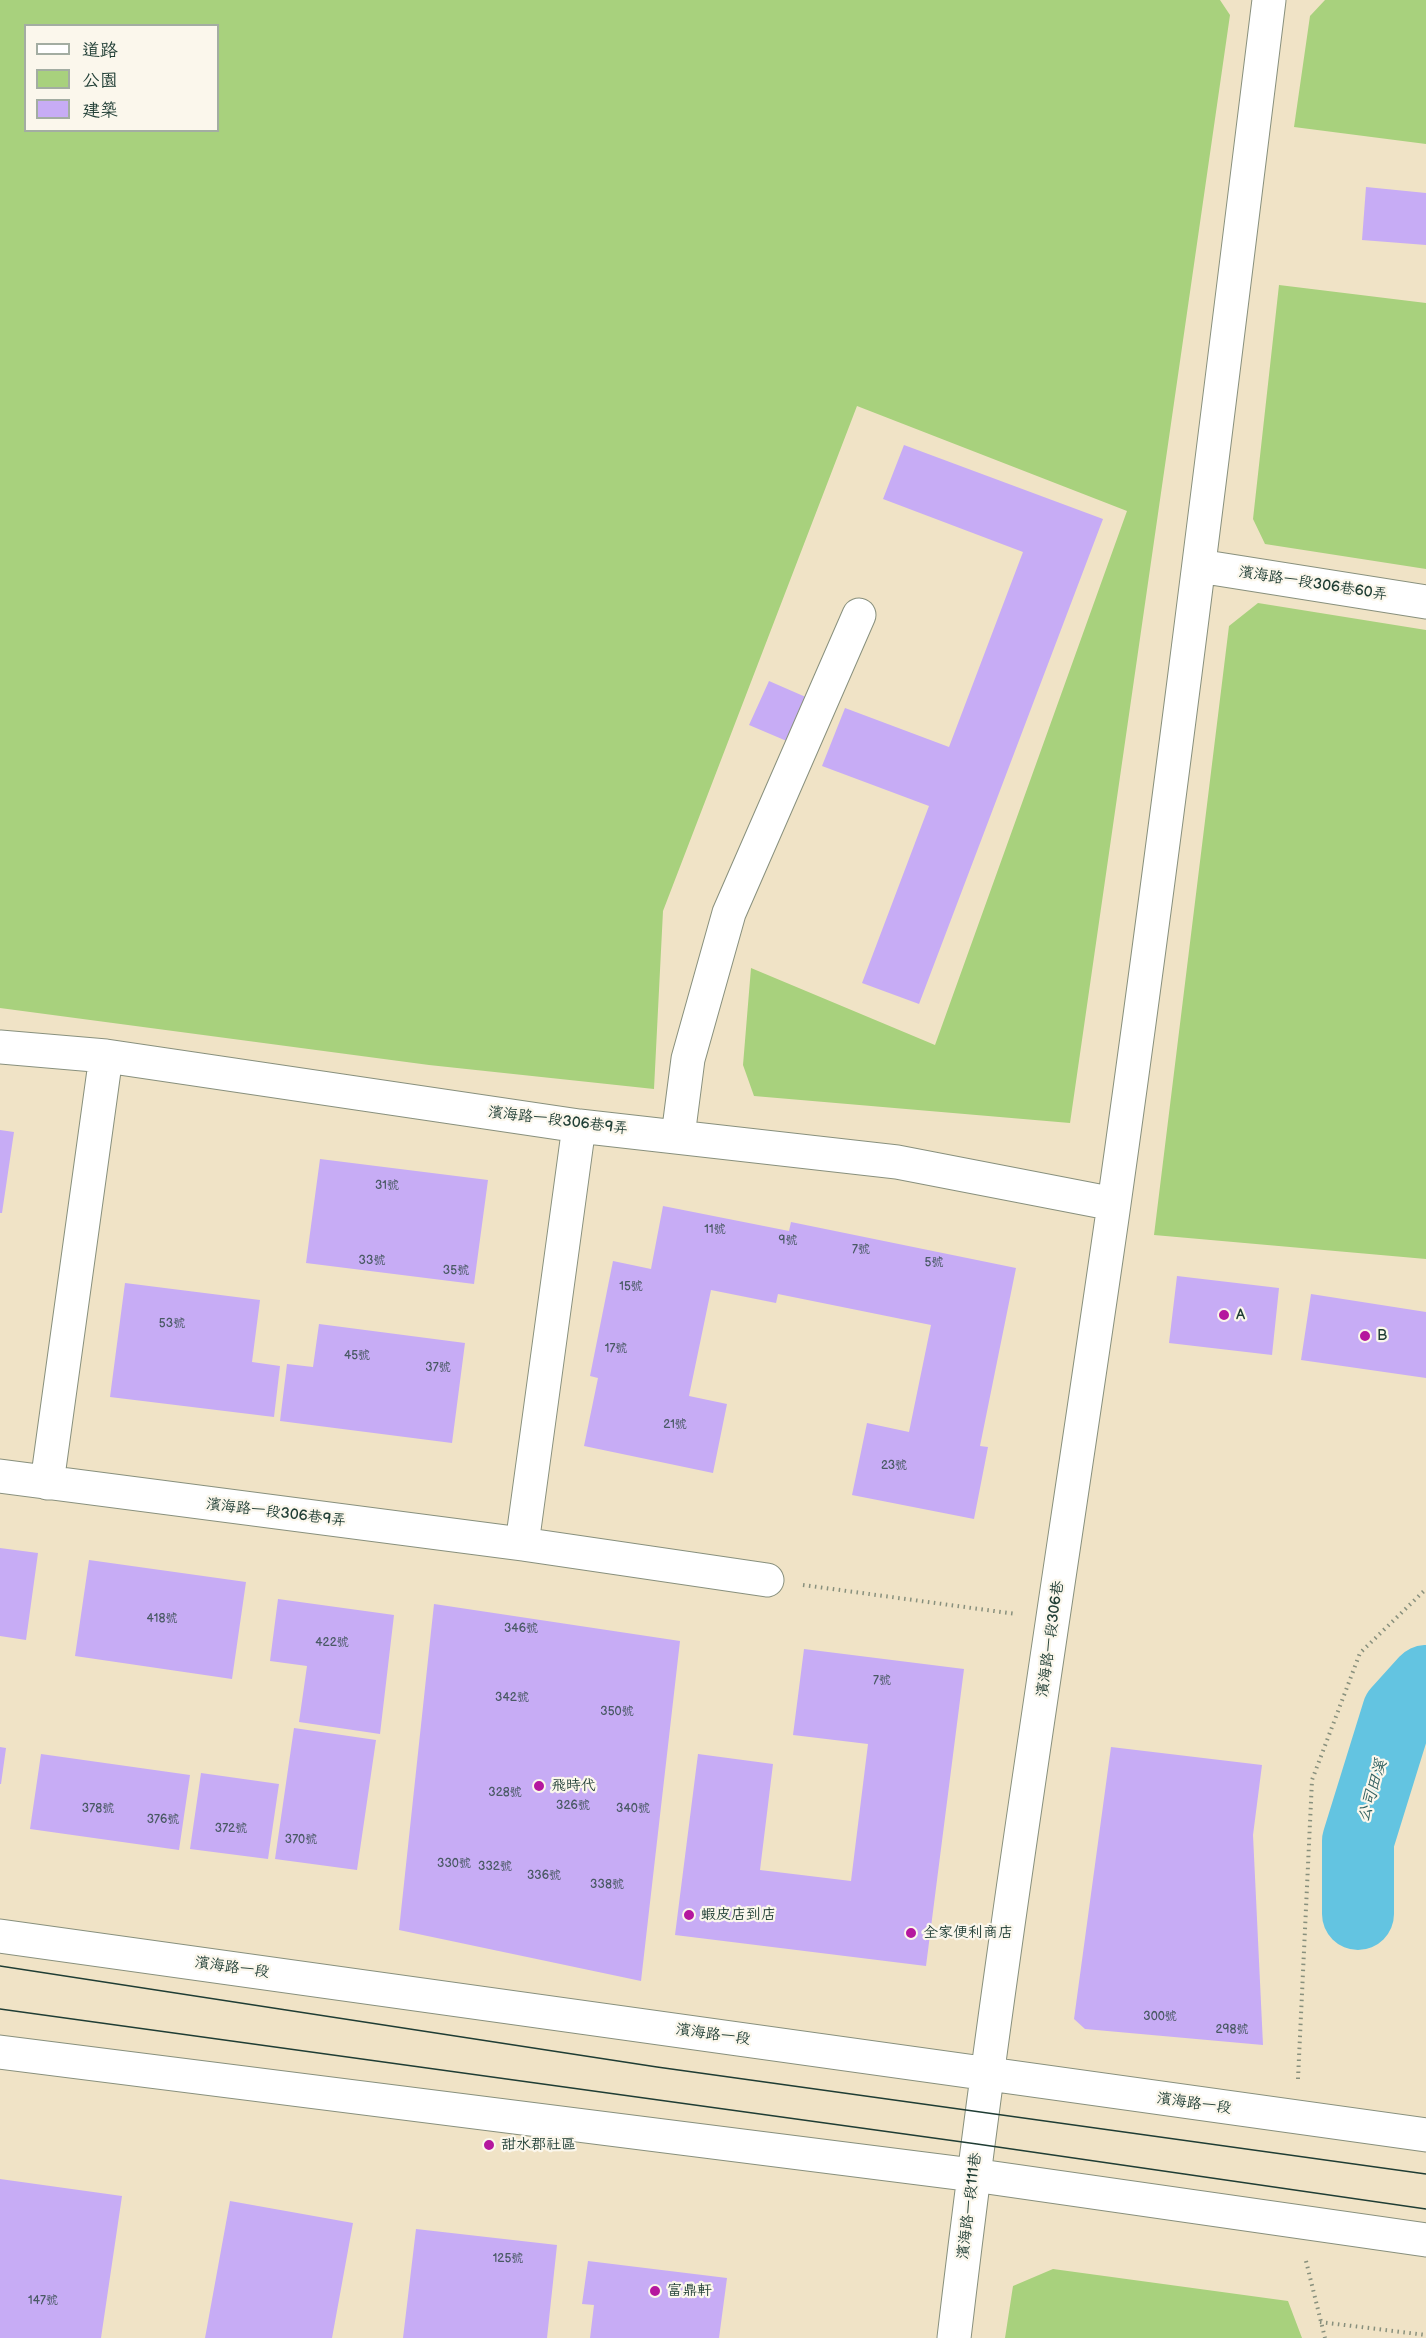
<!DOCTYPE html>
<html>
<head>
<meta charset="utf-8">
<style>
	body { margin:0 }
	#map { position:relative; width:1426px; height:2338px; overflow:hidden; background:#f0e3c6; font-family:"Balsamiq Sans","LXGW WenKai TC",sans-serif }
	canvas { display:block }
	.legend { position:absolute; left:24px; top:24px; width:195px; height:108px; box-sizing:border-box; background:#fbf7ec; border:2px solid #a3ada2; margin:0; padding:8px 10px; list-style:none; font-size:18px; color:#1f3d34 }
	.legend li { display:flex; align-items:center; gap:12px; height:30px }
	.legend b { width:30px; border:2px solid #a3ada2 }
</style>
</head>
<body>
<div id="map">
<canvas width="1426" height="2338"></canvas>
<ul class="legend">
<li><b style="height:8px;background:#fff"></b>道路</li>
<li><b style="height:16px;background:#a8d17d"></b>公園</li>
<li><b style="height:16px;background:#c7acf5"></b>建築</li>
</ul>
</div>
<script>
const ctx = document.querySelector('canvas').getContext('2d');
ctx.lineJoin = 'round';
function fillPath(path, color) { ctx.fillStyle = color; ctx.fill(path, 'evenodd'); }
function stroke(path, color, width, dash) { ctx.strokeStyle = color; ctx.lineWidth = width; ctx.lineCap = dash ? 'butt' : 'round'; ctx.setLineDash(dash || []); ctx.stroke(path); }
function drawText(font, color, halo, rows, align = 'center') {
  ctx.font = font + ' "Balsamiq Sans","LXGW WenKai TC",sans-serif'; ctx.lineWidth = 4.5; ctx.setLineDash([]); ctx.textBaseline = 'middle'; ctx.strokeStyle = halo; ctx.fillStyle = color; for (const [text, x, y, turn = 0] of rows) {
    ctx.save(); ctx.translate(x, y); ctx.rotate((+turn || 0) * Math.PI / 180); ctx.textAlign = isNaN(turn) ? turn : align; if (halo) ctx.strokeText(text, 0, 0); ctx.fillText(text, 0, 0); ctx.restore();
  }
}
const green = new Path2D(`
	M0 0H1220L1230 15 1070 1123 754 1096 743 1065 751 968 935 1045 1127 511 857 406 663 911 654 1089 429 1065 0 1008ZM26 26H218V130H26Z
	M1325 0H1426V144L1294 127 1310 16Z
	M1279 285 1426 303V569L1265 544 1253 519Z
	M1258 603 1426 630V1259L1154 1235 1229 626Z
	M1053 2269 1288 2301 1302 2338H1005L1013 2286Z`);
const river = new Path2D(`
	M1358 1914V1841L1398 1712 1426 1681`);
const building = new Path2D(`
	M1366 187 1426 193V245L1362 240Z
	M904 445 1103 519 919 1004 862 983 929 806 822 766 845 708 949 747 1023 552 883 499Z
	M769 681 808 698 789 742 749 725Z
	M0 1130 14 1132 2 1213H0Z
	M320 1159 488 1180 474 1284 306 1263Z
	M663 1206 789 1231 791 1222 1016 1268 980 1446 988 1447 974 1519 852 1495 867 1423 909 1432 931 1325 778 1294 776 1303 711 1290 689 1396 727 1404 713 1473 584 1446 598 1378 590 1376 613 1261 651 1269Z
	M1177 1276 1279 1288 1272 1355 1169 1343Z
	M125 1283 260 1300 252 1362 280 1366 274 1417 110 1397Z
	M1311 1294 1426 1312V1378L1301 1360Z
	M319 1324 465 1343 452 1443 280 1421 287 1364 313 1367Z
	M0 1548 38 1553 26 1640 0 1636Z
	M89 1560 246 1582 232 1679 75 1656Z
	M278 1599 394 1615 380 1734 299 1722 307 1666 270 1661Z
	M434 1604 680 1641 641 1981 399 1930Z
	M804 1649 964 1669 926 1966 675 1935 698 1754 773 1764 760 1870 851 1881 868 1744 793 1735Z
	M294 1728 376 1740 357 1870 275 1859Z
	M0 1747 6 1748 1 1784H0Z
	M1111 1747 1262 1765 1253 1835 1263 2045 1085 2029 1074 2019Z
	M41 1754 190 1775 179 1850 30 1829Z
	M201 1773 279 1784 268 1859 190 1849Z
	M0 2179 122 2196 101 2338H0Z
	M230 2201 353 2223 332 2338H205Z
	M416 2229 557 2245 547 2338H403Z
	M588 2261 727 2278 719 2338H590L594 2305 582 2304Z`);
const path = new Path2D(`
	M803 1585 1016 1614
	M1298 2079 1312 1780 1360 1653 1426 1589
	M1306 2261 1325 2338
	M1320 2322 1426 2335`);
const minor = new Path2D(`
	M1199 566 1426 602
	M0 1047 106 1056 579 1126 897 1162 1114 1204
	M678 1136 688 1059 729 913 859 615
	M0 1476 522 1544 767 1580
	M47 1483 106 1056
	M522 1544 579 1126
	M0 1936 1426 2135
	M0 2052 973 2175 1426 2240
	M954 2338C998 1961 1059 1587 1113 1211 1170 808 1219 404 1269 0`);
const tram = new Path2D(`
	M0 1966 657 2067 1426 2174
	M0 2009 977 2144 1426 2209`);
const markers = [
	[1224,1315,6,"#b5179e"],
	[1365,1336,6,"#b5179e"],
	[539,1786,6,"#b5179e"],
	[689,1915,6,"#b5179e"],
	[911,1933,6,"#b5179e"],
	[489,2145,6,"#b5179e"],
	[655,2291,6,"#b5179e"]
];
const numberNames = [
	["31號",387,1186],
	["11號",715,1230],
	["9號",788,1241],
	["7號",861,1250],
	["33號",372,1261],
	["5號",934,1263],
	["35號",456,1271],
	["15號",631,1287],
	["53號",172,1324],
	["17號",616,1349],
	["45號",357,1356],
	["37號",438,1368],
	["21號",675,1425],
	["23號",894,1466],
	["418號",162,1619],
	["346號",521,1629],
	["422號",332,1643],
	["7號",882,1681],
	["342號",512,1698],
	["350號",617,1712],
	["328號",505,1793],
	["326號",573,1806],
	["378號",98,1809],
	["340號",633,1809],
	["376號",163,1820],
	["372號",231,1829],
	["370號",301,1840],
	["330號",454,1864],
	["332號",495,1867],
	["336號",544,1876],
	["338號",607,1885],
	["300號",1160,2017],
	["298號",1232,2030],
	["125號",508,2259],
	["147號",43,2301]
];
const streetNames = [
	["濱海路一段306巷60弄",1313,584,9],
	["濱海路一段306巷9弄",558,1121,7],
	["濱海路一段306巷9弄",276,1513,7],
	["濱海路一段306巷",1051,1639,-82],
	["濱海路一段",232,1968,8],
	["濱海路一段",713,2035,8],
	["濱海路一段",1194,2104,8],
	["濱海路一段111巷",970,2206,-83]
];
const poiNames = [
	["A",1236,1315],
	["B",1377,1336],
	["飛時代",551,1786],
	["蝦皮店到店",701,1915],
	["全家便利商店",923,1933],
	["甜水郡社區",501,2145],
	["富鼎軒",667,2291]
];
const waterNames = [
	["公司田溪",1373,1791,-73]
];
fillPath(green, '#a8d17d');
stroke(river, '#63c4e1', 72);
fillPath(building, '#c7acf5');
stroke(minor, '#88907d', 35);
stroke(path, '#88907d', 4, [1.5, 4.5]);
stroke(minor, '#fff', 33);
stroke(tram, '#1f3d34', 1.5);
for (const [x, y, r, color] of markers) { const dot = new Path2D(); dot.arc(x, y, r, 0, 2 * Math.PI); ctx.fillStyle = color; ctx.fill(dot); stroke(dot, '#fbf7ec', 2); }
drawText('12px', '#495964', null, numberNames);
drawText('15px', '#1f3d34', '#fbf7ec', streetNames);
drawText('15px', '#1f3d34', '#fbf7ec', poiNames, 'left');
drawText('italic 16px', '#305f5f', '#fbf7ec', waterNames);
</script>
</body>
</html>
